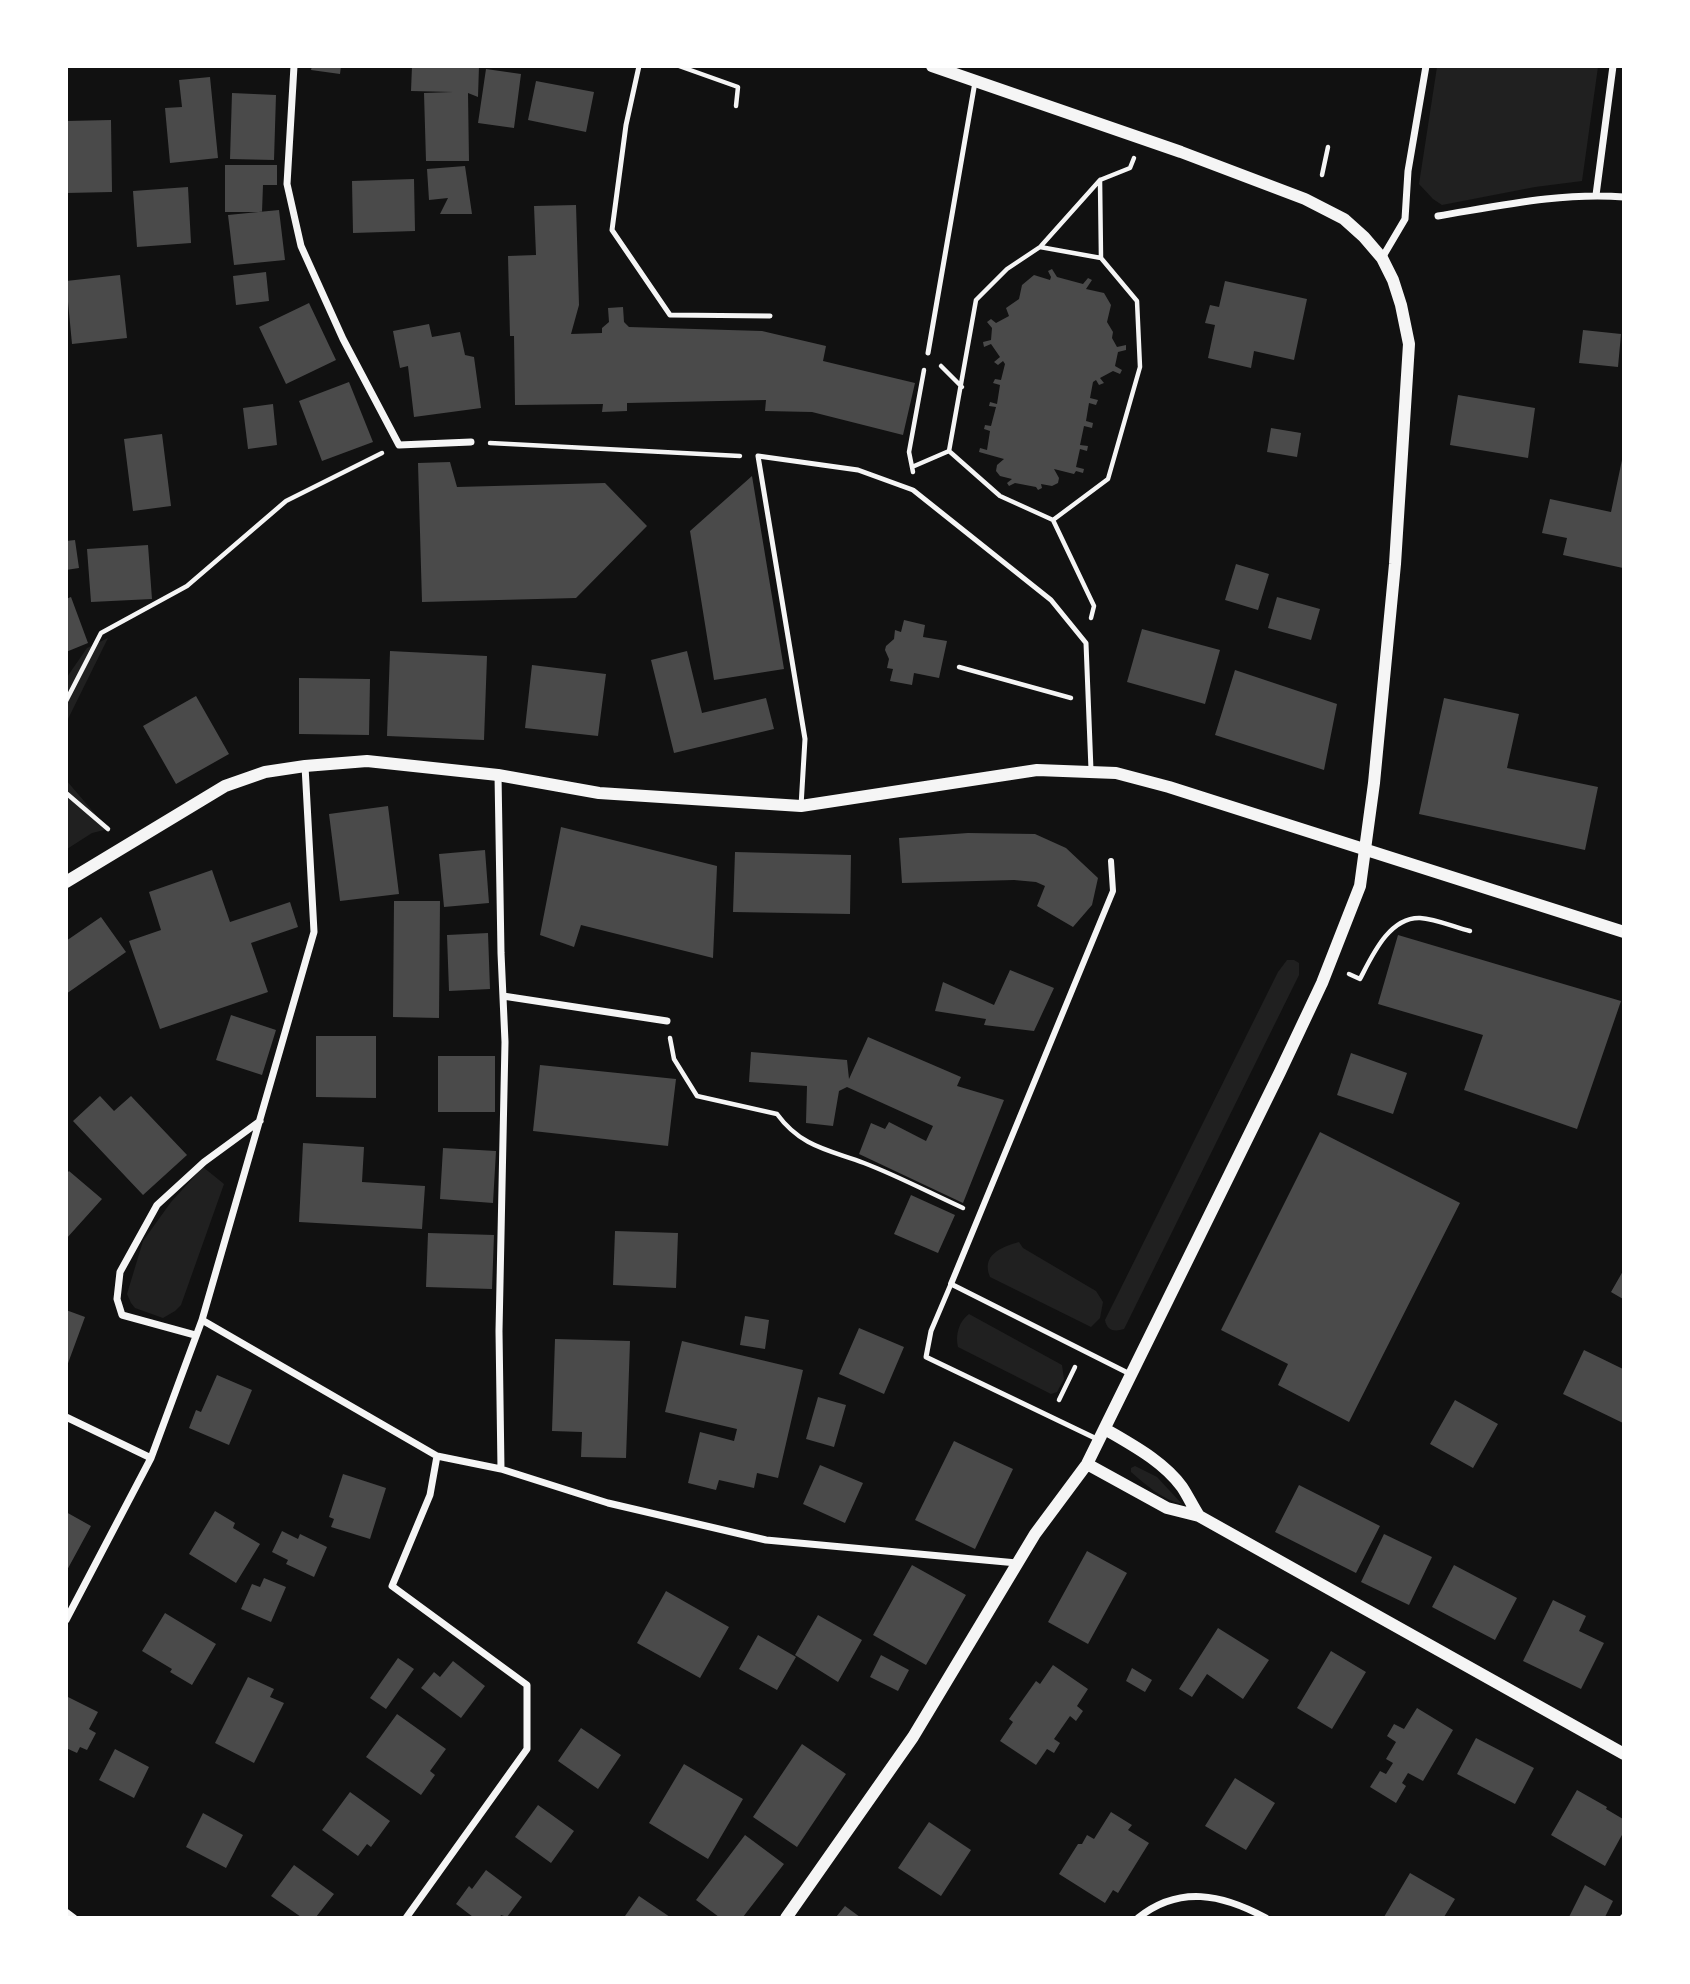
<!DOCTYPE html>
<html>
<head>
<meta charset="utf-8">
<style>
	body { margin:0 }
	#map { position:relative; width:1690px; height:1984px; overflow:hidden; background:#111; font-family:Mulish,sans-serif }
	canvas { display:block }
	.frame { position:absolute; inset:0; border:68px solid #fff; pointer-events:none }
</style>
</head>
<body>
<div id="map">
<canvas width="1690" height="1984"></canvas>
<div class="frame"></div>
</div>
<script>
const ctx = document.querySelector('canvas').getContext('2d');
ctx.lineJoin = 'round';
function fillPath(path, color) { ctx.fillStyle = color; ctx.fill(path, 'evenodd'); }
function stroke(path, color, width, dash) { ctx.strokeStyle = color; ctx.lineWidth = width; ctx.lineCap = dash ? 'butt' : 'round'; ctx.setLineDash(dash || []); ctx.stroke(path); }
const green = new Path2D(`
	M1437 67H1598L1582 181 1535 187 1442 205 1433 199 1419 184Z
	M108 638 67 721V677L87 648Z
	M66 780 108 829 92 833 67 849Z
	M1287 960H1294L1299 963V975L1128 1321 1124 1329C1115 1332 1107 1331 1105 1320L1278 972Z
	M203 1167 224 1184 181 1305 175 1311 163 1318 135 1308 131 1303 127 1294 130 1284 143 1241 171 1202Z
	M1019 1242 1023 1248 1096 1291 1103 1302 1100 1318 1091 1327 990 1277C981 1255 1001 1247 1019 1242Z
	M969 1314 1062 1365 1064 1379 1057 1392 1051 1394 958 1347C955 1335 959 1321 969 1314Z
	M1135 1466 1157 1477 1182 1504C1163 1500 1146 1485 1131 1472V1468Z`);
const building = new Path2D(`
	M312 66H341L340 74 311 70Z
	M412 66H479L478 97 468 93 469 161H426L424 93 453 92 411 91Z
	M486 69 521 74 514 128 478 123Z
	M210 77 218 158 170 163 165 108 182 107 179 80Z
	M536 81 594 92 586 132 528 120Z
	M232 93 276 95 274 160 230 159Z
	M111 120 112 192 66 193V121Z
	M225 165H277V185H263L262 212H225Z
	M465 166 472 214H440L448 198 429 200 427 169Z
	M414 179 415 231 353 233 352 181Z
	M188 187 191 243 137 247 133 191Z
	M576 205 579 305 571 334 602 333V328L609 322 608 308 623 307 624 322 629 327 762 331 826 346 823 361 915 383 903 435 812 412 765 411 766 400 627 403V411L602 412 603 404 515 405 514 336H510L508 256 536 255 534 206Z
	M279 210 285 260 234 265 228 215Z
	M1052 269 1057 277 1083 284 1088 278 1092 280 1086 289 1104 293 1111 305 1107 322 1113 332 1112 338 1117 347 1126 345V350L1118 352 1115 366 1122 370 1120 374 1113 371 1100 378 1104 383 1099 385 1096 380 1093 382 1090 398 1098 400 1096 405 1089 403 1086 421 1093 423 1092 428 1084 426 1080 445 1088 446 1087 451 1080 449 1076 467 1084 469 1083 473 1076 471 1074 474 1054 469 1059 478 1058 483 1052 486 1041 484 1042 488 1038 490 1036 487 1015 483 1009 486 1007 483 1012 479 1000 476 996 471 997 465 1004 459 979 452 980 448 987 450 990 431 984 429 985 425 991 426 996 407 989 406 990 402 997 404 1000 385 993 383 995 379 1001 380 1005 364 1003 361 998 365 994 362 1000 357 991 344 984 347 983 342 991 340 992 328 987 322 991 319 996 323 1009 316 1006 308 1019 299 1022 285 1034 275 1050 280 1051 277 1048 271Z
	M266 272 269 301 236 305 233 276Z
	M120 275 127 338 72 344 66 281Z
	M1225 281 1307 299 1294 360 1254 351 1251 368 1208 358 1215 325 1205 323 1210 305 1219 307Z
	M309 303 336 360 286 384 259 327Z
	M429 324 432 337 460 332 465 355 474 357 481 408 414 417 408 366 400 368 393 331Z
	M1583 330 1621 334 1618 367 1579 363Z
	M349 382 373 442 322 461 299 401Z
	M1458 395 1535 408 1528 458 1450 445Z
	M273 404 277 445 248 449 243 408Z
	M1271 428 1301 433 1297 457 1267 452Z
	M162 434 171 506 133 511 124 439Z
	M1622 460 1623 568 1563 555 1567 538 1542 533 1550 499 1611 512Z
	M450 462 457 487 605 483 647 526 576 598 422 602 418 463Z
	M752 476 784 669 714 680 690 531Z
	M75 540 79 568 66 570V541Z
	M148 545 152 599 91 602 87 549Z
	M1236 564 1269 574 1258 610 1225 600Z
	M71 597 88 643 66 652V599Z
	M1277 597 1320 609 1311 640 1268 628Z
	M904 620 925 625 923 637 947 641 939 678 914 673 912 685 890 681 893 669 887 668 889 659 885 650 886 646 894 639 895 630 901 632Z
	M1142 629 1220 650 1205 704 1127 682Z
	M390 651 487 656 484 740 387 736Z
	M687 651 702 713 766 698 774 729 674 753 651 660Z
	M532 665 606 674 598 736 525 728Z
	M1235 670 1337 704 1324 770 1215 735Z
	M299 678 370 679 369 735 299 734Z
	M196 696 229 754 176 784 143 726Z
	M1444 698 1519 714 1507 768 1598 787 1585 850 1419 814Z
	M388 806 399 894 340 901 329 814Z
	M561 827 717 866 713 958 581 925 574 947 540 935Z
	M968 833 1035 834 1066 848 1098 878 1092 905 1073 927 1037 906 1045 886 1036 882 1014 880 902 883 899 838Z
	M485 850 489 903 444 907 439 854Z
	M735 852 851 855 850 914 733 912Z
	M212 870 230 922 290 902 298 927 251 943 268 992 160 1029 129 941 161 930 149 892Z
	M394 901H440L439 1018 393 1017Z
	M101 917 126 952 66 994V941Z
	M488 933 490 989 449 991 447 935Z
	M1398 935 1621 1001 1577 1129 1464 1090 1483 1035 1378 1004Z
	M1010 970 1054 988 1034 1031 984 1025 986 1019 935 1011 943 982 994 1005Z
	M231 1015 276 1030 262 1075 216 1060Z
	M316 1036H376V1098L316 1097Z
	M868 1037 961 1077 957 1086 1004 1100 963 1203 859 1154 871 1123 885 1129 889 1122 926 1141 933 1126 847 1087 839 1091 833 1126 806 1123 807 1086 749 1082 751 1052 847 1060 849 1079Z
	M1351 1053 1407 1073 1393 1114 1337 1095Z
	M438 1056H495V1112H438Z
	M540 1065 676 1079 668 1146 533 1131Z
	M100 1096 114 1111 131 1096 187 1155 143 1195 73 1121Z
	M1320 1132 1460 1203 1349 1422 1278 1385 1288 1364 1221 1330Z
	M303 1143 364 1147 362 1182 425 1186 422 1229 299 1222Z
	M443 1148 496 1151 493 1203 440 1199Z
	M69 1171 102 1199 66 1239V1174Z
	M911 1195 955 1215 938 1253 894 1234Z
	M615 1231 678 1233 676 1288 613 1285Z
	M428 1233 494 1235 492 1289 426 1287Z
	M1623 1271V1299L1611 1292Z
	M66 1310 85 1317 67 1366H66Z
	M745 1316 769 1320 765 1349 740 1345Z
	M859 1328 904 1347 884 1394 839 1374Z
	M555 1339 630 1341 626 1458 581 1457 582 1432 552 1431Z
	M682 1341 803 1370 778 1478 757 1473 754 1488 719 1480 716 1490 688 1483 700 1432 734 1441 737 1429 665 1412Z
	M1584 1350 1623 1369V1423L1563 1394Z
	M217 1375 252 1390 229 1445 189 1428 196 1410 201 1412Z
	M818 1397 846 1405 834 1447 806 1439Z
	M1455 1400 1498 1424 1473 1468 1430 1444Z
	M954 1441 1013 1469 975 1549 915 1520Z
	M820 1465 863 1483 845 1523 803 1504Z
	M343 1474 386 1488 370 1539 331 1527 334 1519 329 1517Z
	M1299 1485 1380 1526 1356 1573 1275 1532Z
	M215 1511 235 1523 233 1528 260 1544 236 1583 189 1554Z
	M66 1512 91 1526 66 1572Z
	M282 1531 298 1539 300 1534 327 1547 314 1577 286 1564 288 1560 272 1552Z
	M1384 1534 1432 1557 1409 1605 1361 1582Z
	M1087 1551 1127 1573 1088 1644 1048 1622Z
	M912 1565 966 1595 926 1665 873 1635Z
	M1454 1565 1517 1598 1495 1640 1432 1607Z
	M264 1578 286 1587 271 1622 241 1609 252 1584 260 1587Z
	M666 1591 729 1627 700 1678 637 1643Z
	M1553 1600 1586 1616 1579 1631 1604 1643 1581 1689 1523 1661Z
	M165 1613 216 1644 192 1685 170 1672 172 1669 142 1651Z
	M818 1615 862 1640 838 1682 795 1655Z
	M1218 1628 1269 1660 1243 1699 1207 1674 1192 1697 1179 1689Z
	M758 1635 796 1657 777 1690 739 1669Z
	M1331 1651 1366 1672 1332 1729 1297 1708Z
	M881 1655 909 1670 898 1691 870 1677Z
	M398 1658 414 1669 386 1709 370 1698Z
	M453 1661 485 1686 461 1718 421 1688 434 1672 440 1677Z
	M1053 1665 1088 1689 1077 1706 1083 1711 1076 1721 1070 1716 1054 1739 1060 1743 1054 1753 1047 1749 1036 1765 1000 1741 1013 1722 1009 1719 1036 1681 1040 1684Z
	M1132 1668 1152 1680 1145 1692 1126 1681Z
	M248 1677 274 1689 270 1697 284 1703 254 1763 215 1743Z
	M66 1696 98 1712 89 1729 96 1733 87 1750 80 1747 77 1753 66 1748Z
	M1417 1708 1453 1730 1423 1781 1408 1773 1402 1783 1406 1786 1396 1803 1370 1787 1380 1771 1386 1774 1393 1763 1386 1759 1396 1742 1387 1736 1394 1724 1404 1729Z
	M397 1714 446 1749 430 1771 435 1775 421 1795 366 1757Z
	M581 1728 621 1755 598 1789 558 1761Z
	M1476 1738 1534 1768 1515 1804 1457 1774Z
	M802 1744 846 1774 797 1847 753 1817Z
	M115 1749 149 1767 134 1798 99 1780Z
	M684 1764 743 1799 708 1859 649 1823Z
	M1235 1778 1275 1803 1246 1850 1205 1826Z
	M1577 1790 1607 1807 1606 1809 1623 1819V1833L1605 1866 1551 1835Z
	M350 1792 390 1821 371 1847 367 1844 358 1856 322 1830Z
	M538 1805 574 1831 551 1863 515 1837Z
	M1111 1812 1132 1825 1128 1830 1149 1843 1118 1893 1113 1890 1105 1903 1059 1874 1078 1844H1082L1087 1835 1094 1839Z
	M203 1813 243 1835 226 1868 186 1847Z
	M929 1822 971 1850 941 1896 898 1868Z
	M745 1835 784 1864 743 1917H719L696 1900Z
	M294 1865 334 1894 316 1917H301L271 1896Z
	M486 1870 522 1897 507 1917 501 1915 500 1917H473L456 1904 469 1886 472 1889Z
	M1410 1873 1455 1899 1444 1917H1384Z
	M1585 1885 1613 1901 1605 1917H1569Z
	M639 1896 670 1917 625 1916Z
	M845 1906 860 1917H836Z`);
const path = new Path2D(`
	M679 66 738 87 736 106
	M1322 175 1328 147
	M1041 246 1100 180
	M1101 258 1100 180 1130 168 1134 158
	M941 366 962 387
	M490 443 740 456
	M912 467 949 451
	M913 472 909 452 924 370
	M1053 520 1000 496 949 451 976 300 1007 269 1040 247 1101 258 1137 301 1140 367 1108 479 1053 520 1094 606 1091 618
	M959 667 1071 698
	M66 701 101 633 187 586 286 501 382 453
	M66 793 108 829
	M1349 974 1360 979C1372 956 1389 917 1420 918 1436 919 1454 927 1470 931
	M670 1038 674 1059 697 1096 777 1114C801 1147 829 1150 864 1163 898 1176 930 1193 963 1208
	M1059 1400 1075 1367`);
const service = new Path2D(`
	M639 66 626 125 612 230 670 315 770 316
	M928 353 975 82
	M801 806 805 739 758 456 858 470 913 490 1051 600 1086 643 1091 770
	M1099 1440 926 1357 931 1331 951 1284 1130 1374`);
const pedestrian = new Path2D(`
	M951 1284 1113 891 1111 861`);
const minor = new Path2D(`
	M294 66 287 184 301 246 343 339 399 445 471 442
	M1596 195 1613 66
	M1438 216C1499 206 1562 192 1624 197
	M1382 258 1405 219 1408 171 1426 66
	M498 775 501 953 505 1042 499 1331 501 1469
	M503 996 667 1021
	M202 1320 437 1456 501 1469 608 1503 766 1540 1017 1563
	M195 1335 122 1315 117 1299 120 1272 157 1205 204 1162 260 1121
	M66 1417 151 1458
	M66 1620 151 1458 202 1320 314 932 305 766
	M66 1912 74 1918
	M406 1918 527 1749V1685L392 1586 430 1495 437 1456
	M1138 1918C1179 1885 1222 1894 1266 1918
	M1623 1918 1624 1917`);
const tertiary = new Path2D(`
	M66 882 225 786 265 772 305 766 367 761 498 775 599 793 801 806 1037 770 1116 773 1169 787 1624 932
	M1105 1429C1132 1445 1163 1461 1182 1487 1188 1496 1193 1507 1199 1516
	M1087 1464 1167 1508 1199 1516 1624 1754
	M786 1918 913 1737 1035 1534 1087 1464 1280 1072 1322 983 1360 886 1374 783 1395 564 1409 344 1401 305 1393 280 1382 258 1364 237 1344 219 1305 199 1181 152 932 66`);
fillPath(green, '#202020');
fillPath(building, '#4a4a4a');
stroke(path, '#f5f5f5', 4.5);
stroke(service, '#f5f5f5', 5);
stroke(pedestrian, '#f5f5f5', 6);
stroke(minor, '#f5f5f5', 7);
stroke(tertiary, '#f5f5f5', 12);
</script>
</body>
</html>
